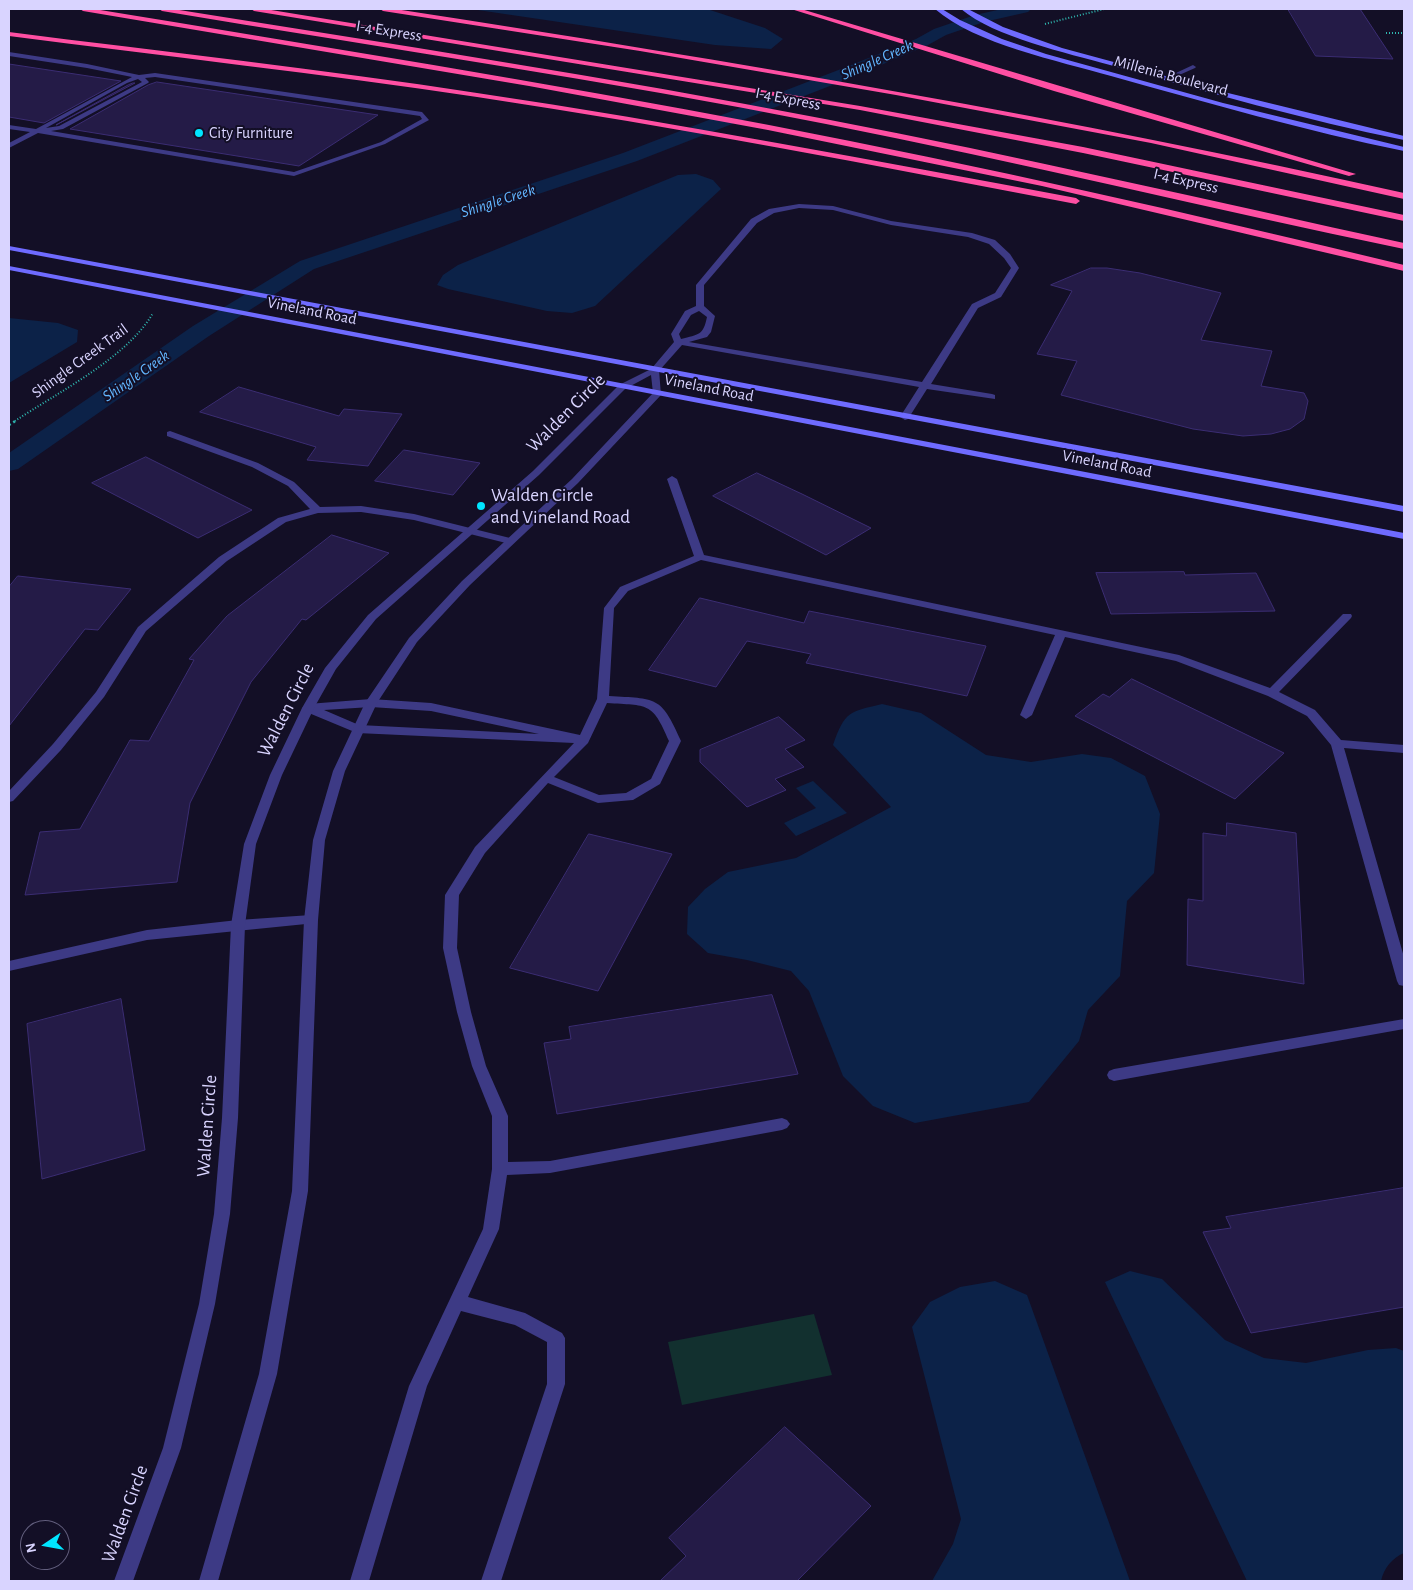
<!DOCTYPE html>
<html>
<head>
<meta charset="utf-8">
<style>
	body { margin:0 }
	#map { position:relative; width:1413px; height:1590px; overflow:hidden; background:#130f26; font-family:"Alegreya Sans",sans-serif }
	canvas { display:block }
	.frame { position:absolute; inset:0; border:10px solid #d9d4ff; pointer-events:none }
	.north { position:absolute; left:20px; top:1520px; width:50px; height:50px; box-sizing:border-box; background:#130f26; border:1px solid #625e7d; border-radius:50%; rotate:258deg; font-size:14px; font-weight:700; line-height:20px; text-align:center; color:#d9d4ff }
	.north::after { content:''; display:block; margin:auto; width:18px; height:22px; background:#00e5ff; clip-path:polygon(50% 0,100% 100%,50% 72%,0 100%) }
</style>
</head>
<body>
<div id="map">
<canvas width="1413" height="1590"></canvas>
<div class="frame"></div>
<div class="north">N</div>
</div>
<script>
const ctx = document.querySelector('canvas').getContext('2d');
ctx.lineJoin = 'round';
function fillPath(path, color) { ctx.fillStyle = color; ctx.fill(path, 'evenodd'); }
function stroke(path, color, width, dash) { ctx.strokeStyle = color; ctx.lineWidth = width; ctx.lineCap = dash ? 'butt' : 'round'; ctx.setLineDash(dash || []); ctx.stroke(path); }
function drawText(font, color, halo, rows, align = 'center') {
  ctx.font = font + ' "Alegreya Sans",sans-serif'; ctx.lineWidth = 4; ctx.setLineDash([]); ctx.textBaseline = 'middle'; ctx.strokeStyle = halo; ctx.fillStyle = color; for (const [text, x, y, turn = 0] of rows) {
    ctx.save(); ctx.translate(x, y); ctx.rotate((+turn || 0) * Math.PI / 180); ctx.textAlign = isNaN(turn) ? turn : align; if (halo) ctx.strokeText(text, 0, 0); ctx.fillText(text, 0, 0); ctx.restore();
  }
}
const green = new Path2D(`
	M814 1314 832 1375 682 1405 668 1342Z`);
const water = new Path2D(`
	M471 9H707L765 28 783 39 771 49 715 45Z
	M696 174 713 180 721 189 595 306 572 313 547 311 448 289 437 285 443 275 458 265 678 175Z
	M9 318 58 323 78 330 77 342 9 383Z
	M882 704 921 713 986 755 1031 762 1082 754 1111 758 1145 776 1160 814 1154 873 1127 901 1120 976 1088 1010 1079 1041 1029 1102 915 1123 873 1106 843 1076 809 991 791 971 747 960 708 953 687 934 688 907 705 889 728 872 796 858 891 807 833 745C845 711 849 712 882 704Z
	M813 781 847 813 796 836 784 823 816 808 796 788Z
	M1130 1271 1162 1279 1225 1340 1264 1358 1306 1363 1368 1350 1396 1348 1404 1351V1553C1392 1558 1384 1568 1381 1581H1247L1105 1282Z
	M995 1281 1027 1295 1130 1581H932L953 1544 961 1519 912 1327 930 1302 960 1287Z`);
const canal = new Path2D(`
	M1002 9H1031L1028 12 984 22 946 35 928 45 853 77 637 161 314 269 209 336 18 469 9 471V453L193 326 300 261 623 153 841 69 916 39 934 29 975 15Z`);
const building = new Path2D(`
	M1288 9H1360L1393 59 1316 56Z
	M9 64 121 81 44 123 9 117Z
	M157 82 378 115 299 166 70 129 148 85Z
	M133 83H135L56 125 128 85Z
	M1091 268H1107L1140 273 1221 293 1201 340 1272 351 1261 386 1304 393 1308 401 1304 419 1290 429 1271 434 1243 436 1193 429 1061 395 1077 361 1037 354 1072 291 1051 285Z
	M239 387 339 416 344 409 402 414 368 466 307 460 316 447 200 412Z
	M404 450 480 463 453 495 375 481Z
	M146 457 252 510 198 538 92 483Z
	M757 473 802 494 871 528 826 555 713 496Z
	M332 535 389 553 306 620 302 619 251 682 190 803 177 882 25 895 40 832 80 829 130 740 149 741 194 660 189 659 227 616Z
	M1184 572 1185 575 1256 573 1275 611 1111 614 1096 573Z
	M18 576 131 589 98 630 85 629 9 726V587Z
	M700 598 804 623 809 611 986 646 967 696 806 663 811 654 747 641 716 687 649 670Z
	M1132 679 1284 753 1235 799 1075 716 1103 694 1109 697Z
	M779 717 805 740 785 749 804 767 775 779 786 790 747 807 700 762V750Z
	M1227 823 1296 833 1304 984 1187 965 1188 899 1203 901V833L1226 836Z
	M589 834 672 854 598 991 510 968Z
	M772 995 798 1074 557 1114 544 1043 571 1039 569 1027Z
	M121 999 145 1150 42 1179 27 1024Z
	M1404 1188V1307L1251 1333 1203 1232 1231 1228 1226 1217Z
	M785 1427 871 1506 797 1581H660L686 1556 669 1538Z`);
const pathFar1 = new Path2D(`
	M1045 24 1104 9
	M1386 33H1404
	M15 421C57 393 128 357 153 313`);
const path = new Path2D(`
	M9 425 17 420`);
const lane = new Path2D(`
	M9 52 87 64 139 75 155 73 422 112 429 120 385 144 294 176 38 133 9 148V143L30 132 9 129V125L36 129 132 77 87 68 9 56ZM155 77 420 116 422 119 381 142 294 172 51 131 63 129 148 83 149 82 145 78ZM138 79 142 82 59 126 46 128 127 83Z
	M1193 65 1196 67 1195 68 1168 80 1163 79Z
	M799 204 833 206 891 221 972 233 995 240 1010 254 1019 268 1001 297 978 308 931 384 992 394 995 395V399L927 389 908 419 905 420 900 417 919 387 682 345 658 372H652V368L674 342 671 334 685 311 696 306V285L751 219 769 209ZM799 208 833 210 891 225 968 237 989 244 1004 258 1011 268 995 293 972 304 922 382 689 342 707 337 711 332 715 316 704 306V285L757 223 774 213ZM699 311 707 317C703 336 699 334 681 339L679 334 691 315Z
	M170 431 258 463 294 482 320 507 361 506 414 514 514 539 515 541 510 544 414 520 361 512 318 513 286 522 227 561 146 631 104 697 61 750 13 801 9 802V791L53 744 96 692 138 627 219 557 278 518 310 509 288 486 252 467 167 436V432Z
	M672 476 677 479 704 555 1179 655 1270 688 1343 614H1351L1352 616 1351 618 1279 692 1315 710 1341 740 1404 745V753L1344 748 1404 957V986L1399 985 1397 981 1331 745 1307 716 1268 696 1176 661 1065 637 1032 715 1026 719 1020 715 1055 635 701 560 628 591 614 608 609 696C656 699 661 695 681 741L660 784 633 800 598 803 548 783 485 853 459 895 457 948 471 1012 486 1066 508 1116V1162L550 1161 782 1118 787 1120 790 1124 787 1128 782 1130 550 1173 507 1175 499 1229 468 1297 525 1313 562 1333 565 1338V1384L501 1581H481L547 1384V1342L515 1325 461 1311 427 1386 369 1581H350L409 1386 483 1229 492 1169V1116L472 1066 457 1012 443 948 445 895 475 847 574 743 357 733 304 711 302 708 308 704 371 699 431 703 580 735 597 699 604 608 620 587 694 556 667 479ZM607 703C648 706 652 701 669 741L651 779 626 793 599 795 554 777 588 743ZM371 707 431 711 539 734 359 725 324 710Z
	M311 915 316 917 318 920 316 923 147 940 9 971V961L147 930 238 920Z
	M1404 1019V1029L1114 1081 1109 1079 1107 1075 1109 1071 1114 1069Z`);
const street = new Path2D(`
	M655 367 659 370 661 395 578 483 470 585 417 642 377 703 345 771 325 840 318 920 308 1191 277 1374 218 1581H199L259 1374 292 1191 304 920 313 840 333 771 365 703 409 638 462 581 572 479 653 393 651 375 625 389 539 475 376 619 336 669 314 708 282 775 256 844 245 925 238 1118 230 1214 215 1304 181 1448 133 1581H114L163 1448 199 1304 214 1214 222 1118 231 925 244 844 270 775 302 708 325 668 368 615 533 471 619 385Z`);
const secondary = new Path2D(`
	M935 9H942L960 20 1002 39 1046 54 1223 103 1404 147V151C1306 131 1208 103 1111 76 1059 61 975 44 935 9Z
	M961 9H968L1003 27 1062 48 1228 93 1404 136V140C1305 120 1207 92 1110 65 1067 53 994 37 961 9Z
	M9 246 1404 506V512L9 250Z
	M9 266 1404 533V539L9 270Z`);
const highway = new Path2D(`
	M80 9H94C319 46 545 82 769 125 982 166 1193 214 1404 265V271L1042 186 768 130 529 86 83 11Z
	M159 9H173C391 44 609 77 825 119 1019 156 1211 201 1404 243V249C1211 209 1020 162 826 124 606 80 383 48 162 11Z
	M251 9H265L860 106 1083 147 1404 215V221L1083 153 860 110 254 11Z
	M380 9H395C733 61 1070 118 1404 193V199L1151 143 896 95 640 51 383 11Z
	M791 9H801L1356 174 1349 176 1054 91Z
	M9 32C165 52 322 69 477 93 678 123 877 161 1076 198L1080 201 1076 204C877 166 678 127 477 97 322 74 165 56 9 36Z`);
const markers = [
	[199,133,5,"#00e5ff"],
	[481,506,5,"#00e5ff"]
];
const farStreetnames = [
	["I-4 Express",389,31,9],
	["Millenia Boulevard",1171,76,15],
	["I-4 Express",788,99,11],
	["I-4 Express",1186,181,13],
	["Vineland Road",312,311,11],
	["Shingle Creek Trail",80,361,-36],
	["Vineland Road",709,388,11],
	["Vineland Road",1107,464,11]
];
const farWaternames = [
	["Shingle Creek",877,60,-24],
	["Shingle Creek",498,201,-18],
	["Shingle Creek",136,376,-35]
];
const farPoinames = [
	["City Furniture",209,133]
];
const streetNames = [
	["Walden Circle",566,413,-45],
	["Walden Circle",286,710,-63],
	["Walden Circle",207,1126,-86],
	["Walden Circle",125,1514,-70]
];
const poiNames = [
	["Walden Circle",491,495],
	["and Vineland Road",491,517]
];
fillPath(green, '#12302f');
fillPath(water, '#0c2248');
fillPath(canal, '#0c2248');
fillPath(building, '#241b47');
stroke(building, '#3b2d73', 1);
stroke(pathFar1, '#2fb8b0', 2, [1, 2]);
stroke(path, '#2fb8b0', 2.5, [2, 3]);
fillPath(lane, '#3d3a85');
fillPath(street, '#3d3a85');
fillPath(secondary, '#6f6bff');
fillPath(highway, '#ff4fa3');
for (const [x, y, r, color] of markers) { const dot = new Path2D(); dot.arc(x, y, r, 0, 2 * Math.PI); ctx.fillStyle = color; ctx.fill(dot); stroke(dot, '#130f26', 2); }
drawText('16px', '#d9d4ff', '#130f26', farStreetnames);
drawText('italic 16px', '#62b6ff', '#130f26', farWaternames);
drawText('16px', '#d9d4ff', '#130f26', farPoinames, 'left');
drawText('19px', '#d9d4ff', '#130f26', streetNames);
drawText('19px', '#d9d4ff', '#130f26', poiNames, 'left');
</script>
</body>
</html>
